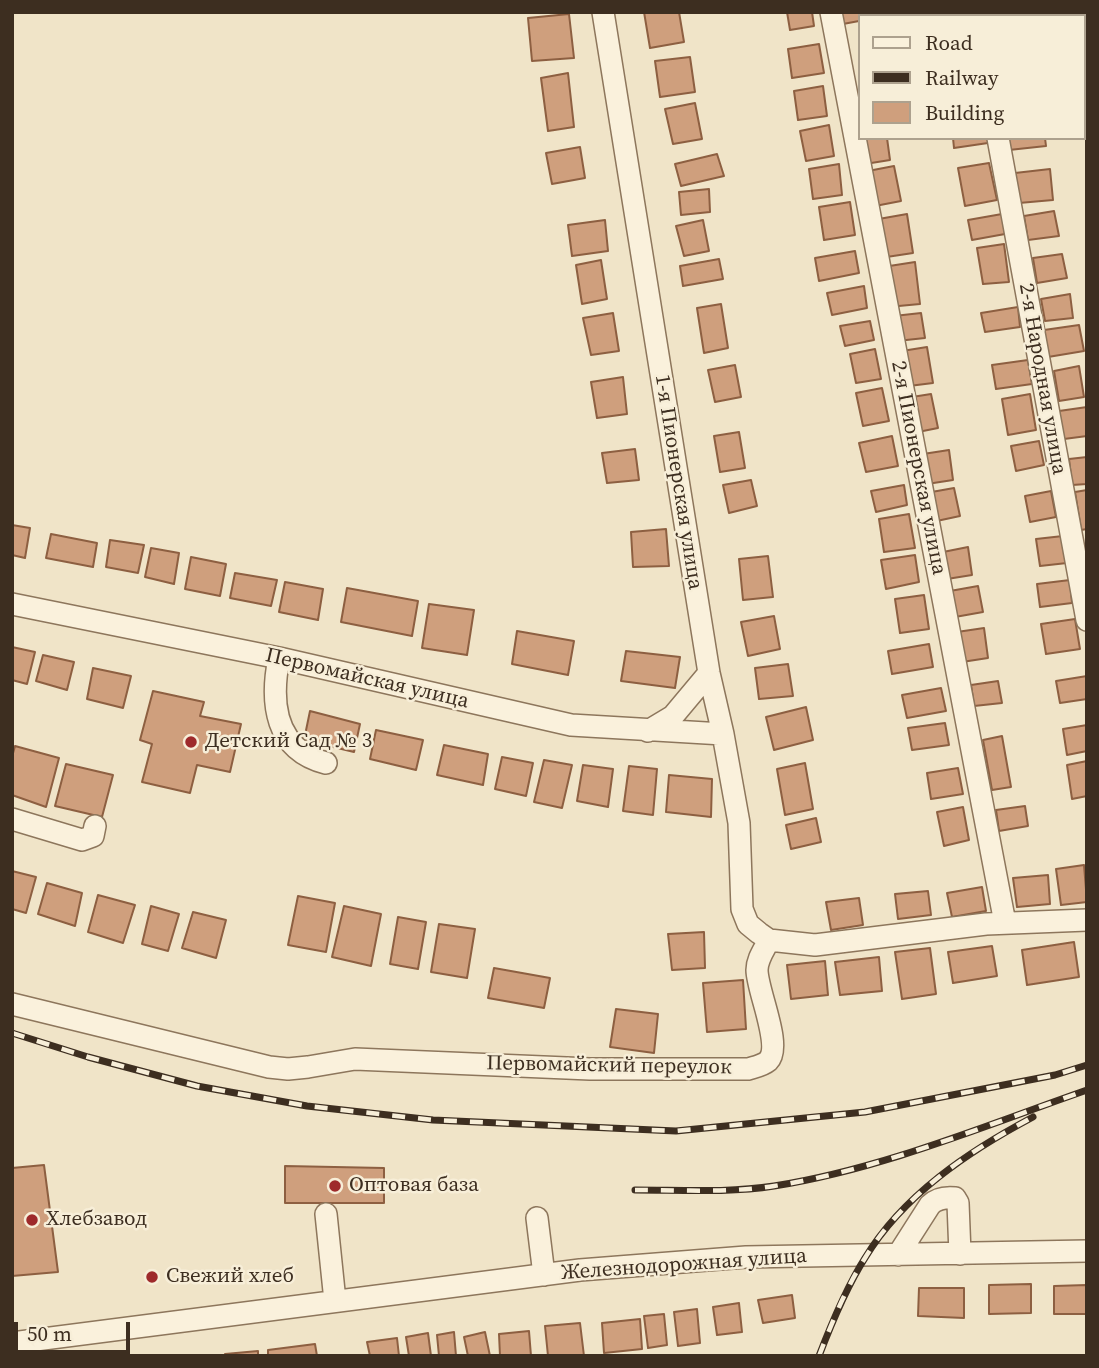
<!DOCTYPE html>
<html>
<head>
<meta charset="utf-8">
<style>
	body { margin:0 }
	#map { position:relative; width:1099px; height:1368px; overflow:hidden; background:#f0e4c8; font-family:"Source Serif 4",serif }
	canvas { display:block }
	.frame { position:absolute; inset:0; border:14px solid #3d2e20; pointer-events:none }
	.legend { position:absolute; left:858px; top:14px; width:228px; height:126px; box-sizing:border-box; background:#f7eed8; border:2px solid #ada18e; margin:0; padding:9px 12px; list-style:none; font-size:21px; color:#3d2e20 }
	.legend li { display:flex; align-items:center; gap:14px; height:35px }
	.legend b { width:35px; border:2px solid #ada18e }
	.scale { position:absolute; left:14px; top:1322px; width:116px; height:32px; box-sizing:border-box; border:4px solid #3d2e20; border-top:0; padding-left:9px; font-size:21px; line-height:24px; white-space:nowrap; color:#3d2e20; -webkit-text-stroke:5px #f7eed8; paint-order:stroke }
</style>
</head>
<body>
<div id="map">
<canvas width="1099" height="1368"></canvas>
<div class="frame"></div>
<ul class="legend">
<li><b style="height:9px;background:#faf1dc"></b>Road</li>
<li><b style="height:9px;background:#3d2e20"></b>Railway</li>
<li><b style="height:19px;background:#cf9f7d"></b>Building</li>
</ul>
<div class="scale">50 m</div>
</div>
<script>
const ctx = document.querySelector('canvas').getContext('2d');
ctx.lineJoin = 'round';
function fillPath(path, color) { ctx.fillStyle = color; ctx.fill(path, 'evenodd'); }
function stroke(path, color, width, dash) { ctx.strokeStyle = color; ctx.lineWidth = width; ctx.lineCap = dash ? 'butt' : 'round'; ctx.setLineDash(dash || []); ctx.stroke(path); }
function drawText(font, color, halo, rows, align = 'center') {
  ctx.font = font + ' "Source Serif 4",serif'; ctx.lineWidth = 5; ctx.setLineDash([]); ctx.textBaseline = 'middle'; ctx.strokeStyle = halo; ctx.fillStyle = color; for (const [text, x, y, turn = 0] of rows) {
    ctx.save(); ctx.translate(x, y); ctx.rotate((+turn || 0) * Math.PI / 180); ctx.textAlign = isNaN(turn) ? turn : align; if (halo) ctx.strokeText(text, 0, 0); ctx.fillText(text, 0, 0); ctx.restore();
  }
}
const building = new Path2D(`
	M644 12H679L684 42 650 48Z
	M787 12H812L814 26 790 30Z
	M841 12H874V16H859V21L843 24Z
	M930 12H956L935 16H931Z
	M987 12H1021L1022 16H988Z
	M569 14 574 58 532 61 528 18Z
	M819 44 824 73 792 78 788 49Z
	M690 57 695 92 660 97 655 61Z
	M568 73 574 127 548 131 541 78Z
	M823 86 827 116 798 120 794 91Z
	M695 103 702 139 673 144 665 109Z
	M829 125 834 156 806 161 800 131Z
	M860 138H887L890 160 865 164Z
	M953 138H988V143L954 148Z
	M1008 138H1045L1046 146 1009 150Z
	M580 147 585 178 552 184 546 153Z
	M717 154 724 176 681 186 675 164Z
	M989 163 997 200 965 206 958 168Z
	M839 164 842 195 813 199 809 169Z
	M894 166 901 201 875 206 868 171Z
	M1050 169 1053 200 1019 203 1015 173Z
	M709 189 710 212 681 215 679 192Z
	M850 202 855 235 824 240 819 207Z
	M1054 211 1059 236 1028 240 1024 216Z
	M907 214 913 253 880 258 873 220Z
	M1002 214 1005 234 972 240 968 220Z
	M605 220 608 251 572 256 568 225Z
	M703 220 709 251 684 256 676 226Z
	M1004 244 1009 282 983 284 977 248Z
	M855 251 859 273 819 281 815 258Z
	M1062 254 1067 278 1037 283 1033 258Z
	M719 259 723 279 683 286 680 266Z
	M601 260 607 299 582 304 576 265Z
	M915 262 920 304 888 307 883 267Z
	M864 286 867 308 832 315 827 293Z
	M1070 294 1073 318 1045 321 1041 299Z
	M721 304 728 348 704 353 697 308Z
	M1018 307 1020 327 985 332 981 313Z
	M613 313 619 351 591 355 583 318Z
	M921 313 925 338 897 341 894 316Z
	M870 321 874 340 845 346 840 326Z
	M1079 325 1084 351 1048 357 1044 330Z
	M927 347 933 383 909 386 902 351Z
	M875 349 881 379 856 383 850 354Z
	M1028 360 1032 384 996 389 992 365Z
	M735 365 741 397 715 402 708 370Z
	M1079 366 1084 397 1059 401 1054 371Z
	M623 377 627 414 597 418 591 382Z
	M882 388 889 421 863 426 856 393Z
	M931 394 938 428 918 432 912 397Z
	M1030 394 1036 430 1008 435 1002 399Z
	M1087 407V436L1064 439 1059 411Z
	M739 432 745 468 720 472 714 436Z
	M892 436 898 466 866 472 859 443Z
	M1039 441 1044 465 1016 471 1011 446Z
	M635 449 639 480 607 483 602 453Z
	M949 450 953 480 927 484 923 454Z
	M1087 457V484L1072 485 1069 459Z
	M751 480 757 506 729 513 723 485Z
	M904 485 907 505 876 512 871 491Z
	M954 488 960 516 932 522 926 493Z
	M1087 490V529L1081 530 1075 492Z
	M1051 491 1056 517 1030 522 1025 496Z
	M909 514 915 548 884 552 879 519Z
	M12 525 30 528 25 558 12 555Z
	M666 529 669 566 633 567 631 532Z
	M51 534 97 543 93 567 46 558Z
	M1063 536 1067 563 1040 566 1036 539Z
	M110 540 144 545 138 573 106 567Z
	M968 547 972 575 947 579 943 552Z
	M151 548 179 553 174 584 145 577Z
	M915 555 919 582 886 589 881 560Z
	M768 556 773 597 743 600 739 559Z
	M191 557 226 564 220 596 185 589Z
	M235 573 277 580 271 606 230 598Z
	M1070 580 1072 603 1040 607 1037 584Z
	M285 582 323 589 318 620 279 612Z
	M978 586 983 612 955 617 950 591Z
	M347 588 418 601 412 636 341 622Z
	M924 595 929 629 900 633 895 599Z
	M429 604 474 610 467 655 422 648Z
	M774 616 780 649 748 656 741 622Z
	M1075 619 1080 649 1046 654 1041 624Z
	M984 628 988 658 962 662 957 632Z
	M517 631 574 641 568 675 512 664Z
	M929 644 933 667 892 674 888 651Z
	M12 647 35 652 27 684 12 680Z
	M626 651 680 657 675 688 621 681Z
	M43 655 74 662 67 690 36 681Z
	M788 664 793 696 759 699 755 668Z
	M93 668 131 676 123 708 87 699Z
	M1087 676V699L1060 703 1056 681Z
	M998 681 1002 703 974 706 971 685Z
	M941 688 946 711 907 718 902 695Z
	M153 691 204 702 200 716 241 724 230 772 197 765 190 793 142 782 152 744 140 740Z
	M806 707 813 740 774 750 766 717Z
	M310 711 360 724 354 752 304 740Z
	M945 723 949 745 912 750 908 728Z
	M1087 725V751L1067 755 1063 729Z
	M376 730 423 740 416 770 370 759Z
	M1002 736 1011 787 992 790 983 740Z
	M444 745 488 754 483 785 437 775Z
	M15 746 59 758 46 807 12 795V757Z
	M502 757 533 763 526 796 495 789Z
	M544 760 572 765 562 808 534 802Z
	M1087 761V796L1072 799 1067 765Z
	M805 763 813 809 785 815 777 769Z
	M66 764 113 775 102 817 55 806Z
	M583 765 613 769 608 807 577 801Z
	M629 766 657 769 653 815 623 811Z
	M958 768 963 794 931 799 927 773Z
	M669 775 712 779 711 817 666 812Z
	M1025 806 1028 826 999 831 996 810Z
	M963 807 969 840 944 846 937 812Z
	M816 818 821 842 791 849 786 825Z
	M1084 865 1087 902 1061 905 1056 869Z
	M12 871 36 877 26 913 12 909Z
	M1048 875 1050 904 1017 907 1013 878Z
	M47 883 82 893 75 926 38 914Z
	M982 887 986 911 952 917 947 893Z
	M928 891 931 915 898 919 895 894Z
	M98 895 135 905 123 943 88 932Z
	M298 896 335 903 326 952 288 945Z
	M859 898 863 925 831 930 826 902Z
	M151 906 179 914 168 951 142 944Z
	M344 906 381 914 371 966 332 957Z
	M193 912 226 920 216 958 182 948Z
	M398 917 426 922 418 969 390 964Z
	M439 924 475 929 467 978 431 972Z
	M704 932 705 968 672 970 668 934Z
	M1074 942 1079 977 1027 985 1022 950Z
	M992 946 997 976 953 983 948 952Z
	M930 948 936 994 902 999 895 952Z
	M879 957 882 991 840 995 835 962Z
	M825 961 828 995 791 999 787 965Z
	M494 968 550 978 544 1008 488 998Z
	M743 980 746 1029 707 1032 703 983Z
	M616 1009 658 1014 654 1053 610 1047Z
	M44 1165 58 1272 12 1276V1168Z
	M285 1166 384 1168V1203H285Z
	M1031 1284V1313L989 1314V1285Z
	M1087 1285V1314H1054V1286Z
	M919 1288H964V1318L918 1316Z
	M792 1295 795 1318 763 1323 758 1300Z
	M739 1303 742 1332 717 1335 713 1307Z
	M697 1309 700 1343 678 1346 674 1312Z
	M664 1314 667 1345 648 1348 644 1316Z
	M640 1319 642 1349 604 1353 602 1323Z
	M580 1323 584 1356H548L545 1326Z
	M529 1331 531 1356H500L499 1334Z
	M454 1332 456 1356H439L437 1335Z
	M485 1332 490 1356H468L464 1337Z
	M428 1333 431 1356H409L406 1337Z
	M397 1338 399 1356H370L367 1342Z
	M315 1344 317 1356H268V1350Z
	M258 1351V1356H225V1354Z`);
const minor = new Path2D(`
	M603 12 709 673 723 734 739 823 742 909 748 924 759 933 769 940 815 945 986 924 1087 920
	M831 12 1005 923
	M975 12V16
	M998 138 1087 620
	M12 604 279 658 571 725 723 734
	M279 658C270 703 275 750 326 763
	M648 731 673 716 709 673
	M12 819 82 840 93 836 95 826
	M12 1004 269 1067 288 1069 308 1067 355 1059 590 1069H748C754 1067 762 1066 768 1061 783 1046 757 991 757 970 757 959 764 950 769 940
	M326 1214 335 1301
	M537 1218 544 1275
	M898 1255 930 1205C937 1198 945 1197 955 1198L958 1203 960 1254
	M12 1343 580 1270 746 1257 1087 1251`);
const rail = new Path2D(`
	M12 1033 88 1057 197 1086 307 1106 433 1120 676 1131 865 1112 1055 1075 1087 1065
	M635 1190C681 1190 729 1193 774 1186 882 1169 984 1126 1087 1090
	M819 1356C832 1322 846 1288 865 1258 903 1195 969 1151 1033 1117`);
const markers = [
	[191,742,7,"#9e2a2b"],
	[335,1186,7,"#9e2a2b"],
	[32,1220,7,"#9e2a2b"],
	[152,1277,7,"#9e2a2b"]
];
const streetNames = [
	["2-я Народная улица",1042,379,80],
	["2-я Пионерская улица",918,468,79],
	["1-я Пионерская улица",678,482,81],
	["Первомайская улица",367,679,13],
	["Первомайский переулок",609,1066,1],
	["Железнодорожная улица",684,1265,-4]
];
const poiNames = [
	["Детский Сад № 3",205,742],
	["Оптовая база",349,1186],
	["Хлебзавод",46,1220],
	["Свежий хлеб",166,1277]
];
fillPath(building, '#cf9f7d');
stroke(building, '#8d5f41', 2);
stroke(minor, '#8d765c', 24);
stroke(minor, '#faf1dc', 21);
stroke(rail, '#3d2e20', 7);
stroke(rail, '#f7eed8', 4.5, [13]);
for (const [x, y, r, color] of markers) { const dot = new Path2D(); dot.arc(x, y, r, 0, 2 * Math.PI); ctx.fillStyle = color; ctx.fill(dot); stroke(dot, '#f7eed8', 2.5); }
drawText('21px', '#3d2e20', '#f7eed8', streetNames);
drawText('21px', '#3d2e20', '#f7eed8', poiNames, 'left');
</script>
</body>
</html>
